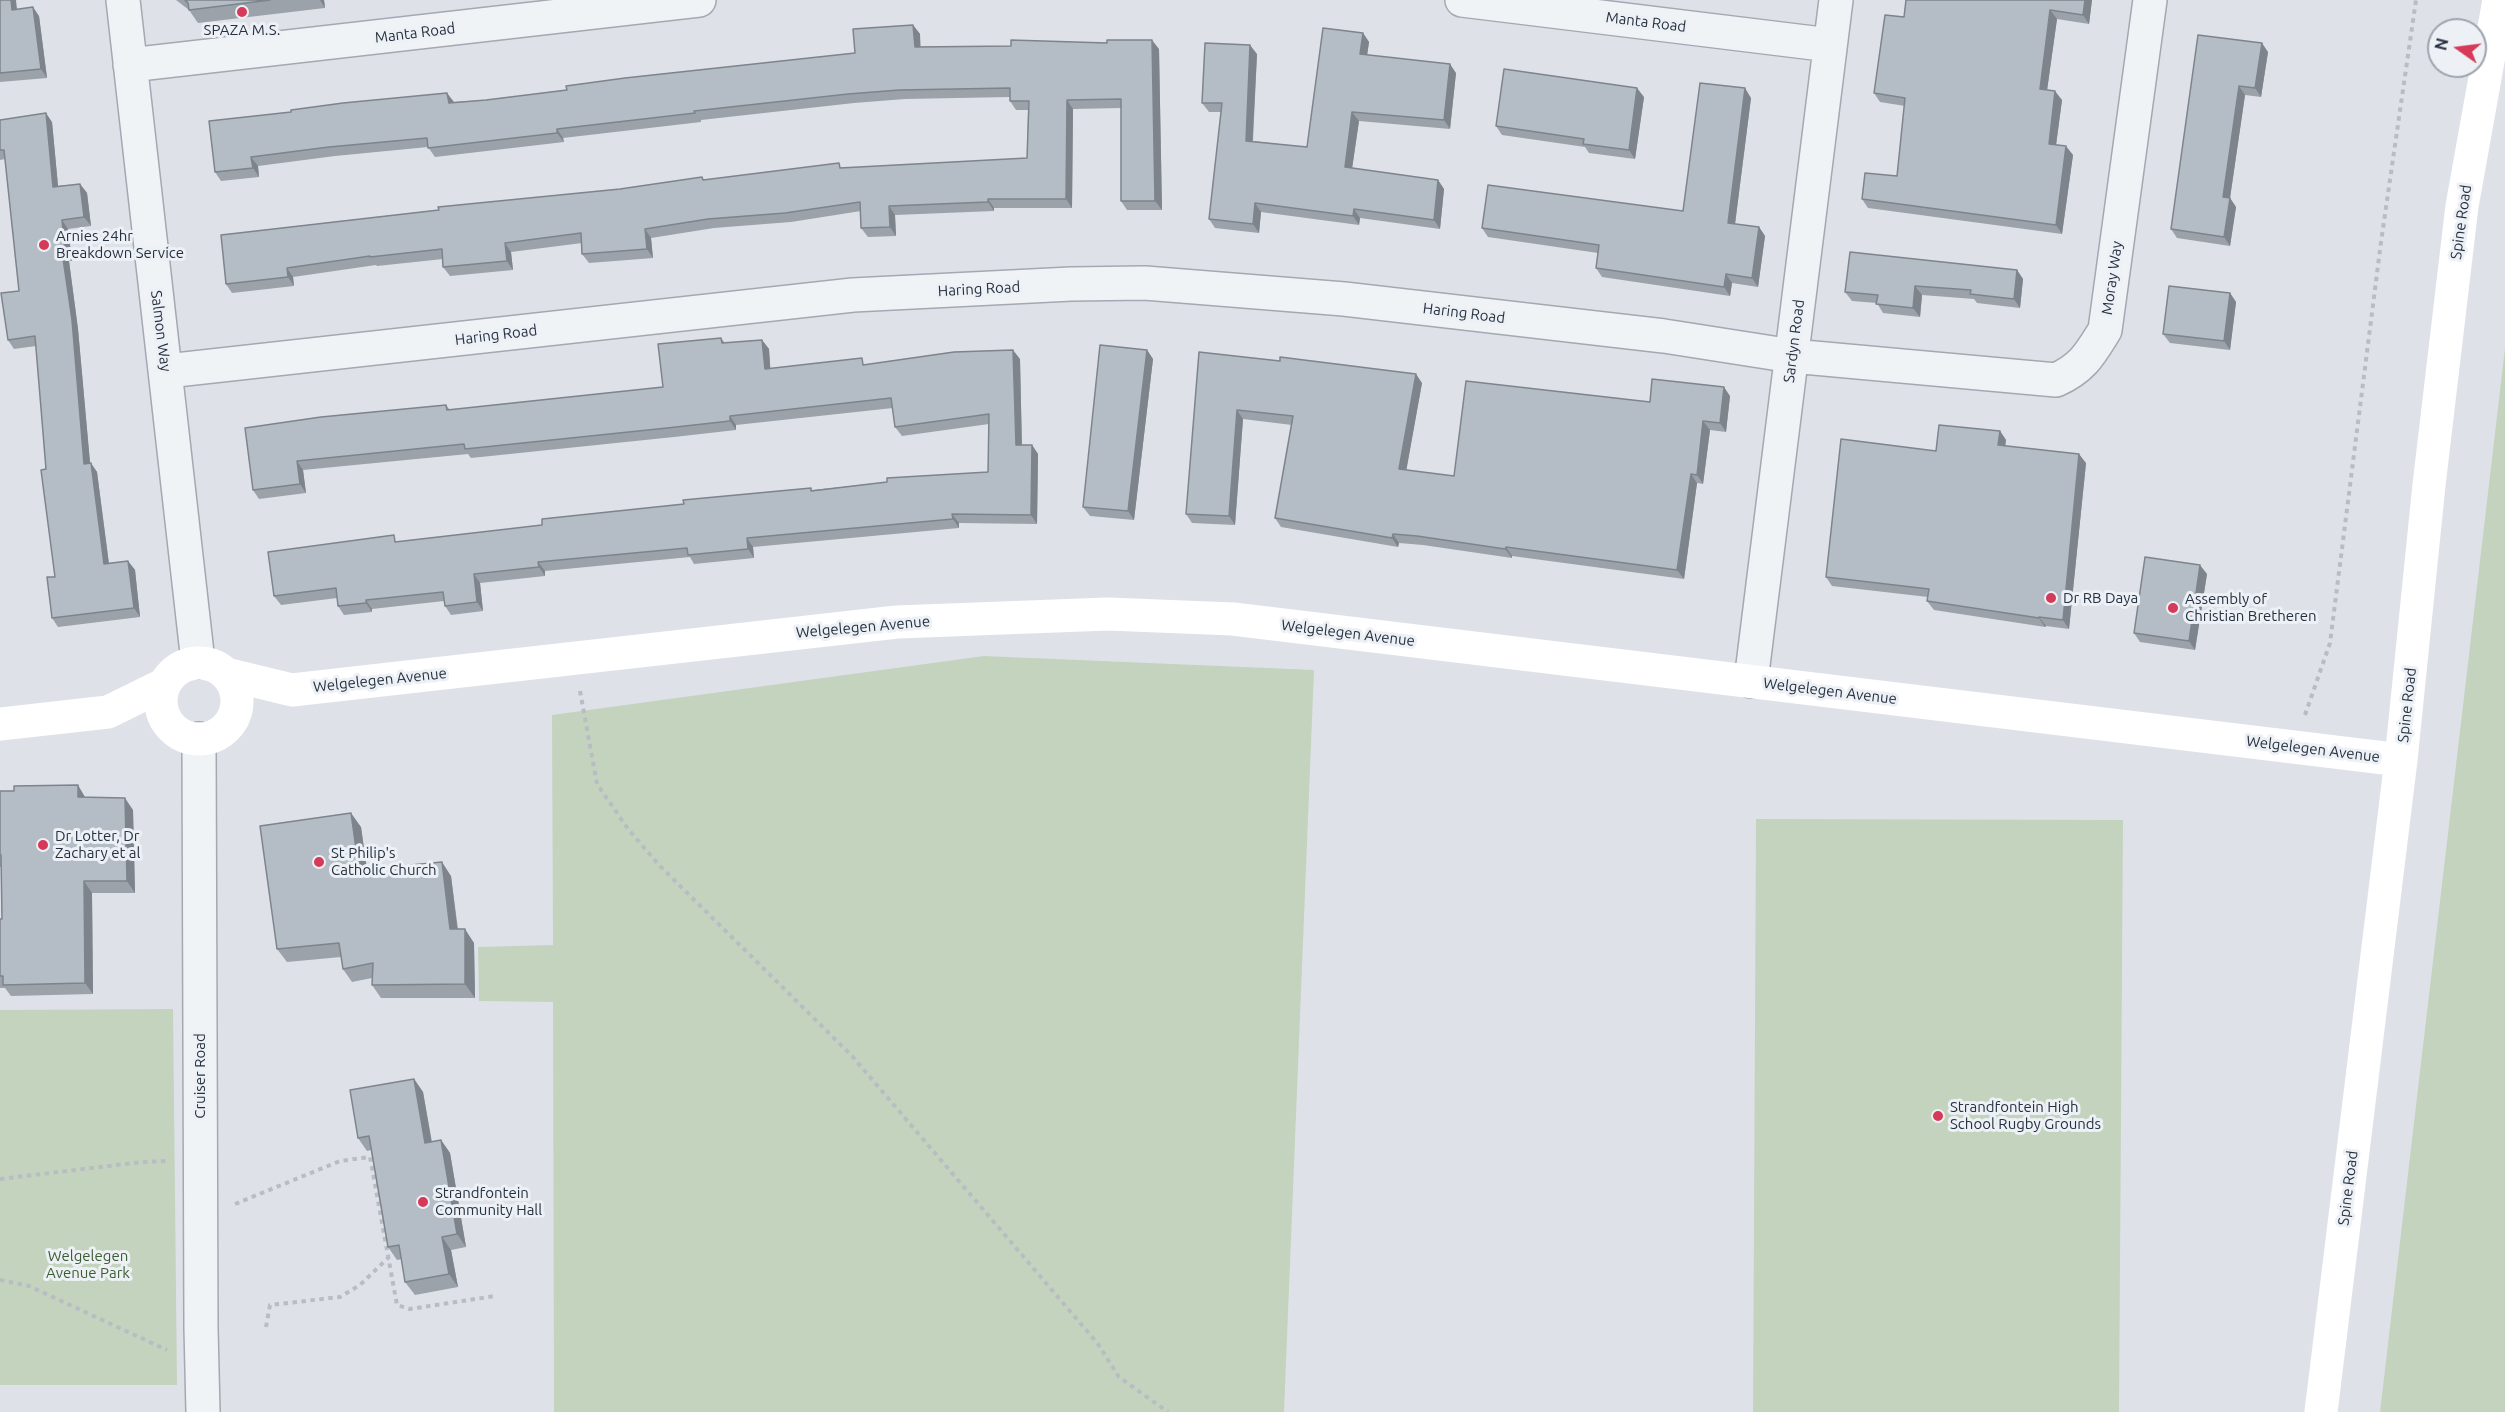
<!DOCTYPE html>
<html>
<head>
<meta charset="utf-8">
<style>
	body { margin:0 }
	#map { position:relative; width:2505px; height:1412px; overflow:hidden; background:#dee2e8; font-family:Ubuntu,sans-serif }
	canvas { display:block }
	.north { position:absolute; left:2427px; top:18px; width:60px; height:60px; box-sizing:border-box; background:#edf1f6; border:2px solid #9da4ad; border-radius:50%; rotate:284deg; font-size:16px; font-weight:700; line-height:24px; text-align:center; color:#263140 }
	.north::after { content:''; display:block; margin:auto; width:21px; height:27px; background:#d73958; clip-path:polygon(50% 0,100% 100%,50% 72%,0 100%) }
</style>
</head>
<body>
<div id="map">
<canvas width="2505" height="1412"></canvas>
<div class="north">N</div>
</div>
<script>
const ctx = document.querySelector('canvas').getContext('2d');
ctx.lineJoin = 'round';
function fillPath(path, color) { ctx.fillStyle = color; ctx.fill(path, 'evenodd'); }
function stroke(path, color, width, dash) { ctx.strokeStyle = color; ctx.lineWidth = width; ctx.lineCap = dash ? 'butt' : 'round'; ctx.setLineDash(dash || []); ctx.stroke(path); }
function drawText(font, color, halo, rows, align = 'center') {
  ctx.font = font + ' Ubuntu,sans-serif'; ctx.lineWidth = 6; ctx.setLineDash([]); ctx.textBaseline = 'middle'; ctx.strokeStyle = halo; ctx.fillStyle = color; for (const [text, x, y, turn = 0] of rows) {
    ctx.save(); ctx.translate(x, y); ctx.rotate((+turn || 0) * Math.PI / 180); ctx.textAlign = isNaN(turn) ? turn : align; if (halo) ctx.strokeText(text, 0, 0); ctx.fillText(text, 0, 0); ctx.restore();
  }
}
const green = new Path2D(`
	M2505 348V1412H2380Z
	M984 656 1314 670 1284 1412H554L553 1002 479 1001 478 947 553 945 552 715Z
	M1756 819 2123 820 2119 1412H1753Z
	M173 1009 177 1385H0V1010Z`);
const path = new Path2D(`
	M580 691 597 784 628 829 659 865 852 1056 1098 1344 1119 1377 1168 1412
	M2305 715 2330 643 2381 242 2416 0
	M0 1179 142 1162 167 1161
	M235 1204 340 1161 370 1157 397 1305 410 1309 495 1296
	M0 1280 29 1286 167 1350
	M266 1327 270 1305 340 1297 360 1285 388 1258`);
const street = new Path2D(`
	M123 0 198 662
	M1462 0 1830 45
	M130 65 699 0
	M167 371 853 295 1071 284 1145 283 1344 299 1664 336 1792 356 2056 380C2083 368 2090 354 2105 330L2150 0
	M1751 681 1836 0
	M199 739 201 1328 203 1412`);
const secondary = new Path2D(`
	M161 701a38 38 0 1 1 76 0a38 38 0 1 1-76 0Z
	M226 674 292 690 897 622 1108 614 1233 619 2401 760
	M0 724 108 712 165 684
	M2321 1412 2401 760 2429 485 2462 206 2499 0`);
const wall = new Path2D(`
	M0 0 17 9 39 16 47 78 0 82Z
	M176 0H324L325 8 198 23 189 10Z
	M1906 0H2092L2089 24 2057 19 2047 90 2062 100 2056 145 2073 155 2062 234 1868 208 1862 199 1897 176 1905 106 1880 102 1874 93 1904 17Z
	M913 25 920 34V47L1159 49 1162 210H1127L1121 201V108L1073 109 1072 208H994V211L895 215 896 236 868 237 861 228V211L791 222 714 228 651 238 653 258 589 263 582 254V243L511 252 513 270 450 276 443 267V259L377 266 376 265 293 277 294 286 232 293 226 284 221 235 620 189 702 177 704 180 842 168 1027 158 1028 110H1016L1010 101V97L905 99 854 103 701 120V122L563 138 564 142 435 157 428 147 335 156 258 166 259 177 221 181 215 172 291 112 454 102 486 100 855 53Z
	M1363 33 1369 42 1367 55 1456 73 1450 129 1359 121 1352 168 1438 180 1444 189 1440 229 1360 218 1359 225 1261 212 1259 233 1215 228 1209 219 1221 112H1209L1202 103 1257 54 1253 141 1307 147Z
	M2198 35 2268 52 2261 97 2245 95 2230 198 2236 207 2230 246 2177 238 2171 229Z
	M1644 97 1635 159 1589 153 1585 147 1502 135 1496 126Z
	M1751 98 1735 224 1759 227 1765 236 1758 287 1732 283 1730 296 1602 277 1596 268 1598 253 1488 237 1482 228 1683 211Z
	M0 120 52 122 58 186 80 184 87 193 91 226 68 229 72 261H69L78 329 90 464 97 472 109 563 128 561 135 570 140 617 58 627 52 618 55 577 36 346 14 349 8 340 19 291 5 159 0 160Z
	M2017 270 2023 279 2020 308 1977 303 1974 299 1922 295 1920 317 1883 313 1877 303 1852 301 1845 292Z
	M2230 293 2236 302 2230 350 2170 343 2163 334Z
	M721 338 725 343 762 340 769 349 770 369 1020 359 1022 445H1032L1038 454 1037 524 959 523V528L753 547 754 558 694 564 690 557 545 571V576L480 583 483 611 451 615 445 606 444 601 372 609V612L344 615 338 606 337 598 281 605 274 596 399 542 542 525 684 504 811 488 812 490 988 472 989 424 902 436 895 427 893 408 736 425V430L674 437 471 458 468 454 303 470 306 493 259 499 253 490 321 417 446 405 450 410 663 387Z
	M1147 350 1153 359 1134 520 1090 516 1083 507Z
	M1199 352 1422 383 1406 470 1454 476 1650 402 1730 396 1726 432 1710 430 1703 484 1697 483 1684 579 1512 556V558L1423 545 1399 543 1398 547 1281 527 1275 518 1292 425 1243 419 1235 525 1192 523 1186 514Z
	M2000 431 2006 440 2005 446 2086 463 2069 629 2046 626 2045 627 1934 610 1927 601 1928 597 1832 586 1826 577 1936 451Z
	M2207 574 2195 650 2140 642 2134 633Z
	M0 791H14L85 797V798L133 810 135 893H92L93 994 11 996 5 988H0V919H2L1 867H0Z
	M361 827 367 870 451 876 458 929 474 943 475 998H381L372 985V978L352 982 343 969 341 957 287 962 277 949Z
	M414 1079 423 1092 432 1142 441 1140 450 1153 466 1247 451 1250 458 1287 415 1295 405 1282 402 1259 397 1260 388 1247 371 1150 367 1151 358 1138Z`);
const shadedWall = new Path2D(`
	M11 0H16L18 19 12 10Z
	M320 0H324L325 8Z
	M2085 0H2092L2089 24 2083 15Z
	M33 7 39 16 47 78 41 69Z
	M2050 10 2057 19 2046 98 2040 89Z
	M913 25 920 34 921 56 915 47Z
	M1363 33 1369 42 1366 63 1360 54Z
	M1152 40 1159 49 1162 210 1155 201Z
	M2262 43 2268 52 2261 97 2255 88Z
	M1250 45 1257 54 1252 150 1246 141Z
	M1450 64 1456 73 1450 129 1444 120Z
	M2239 86 2245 95 2230 198 2236 207 2230 246 2224 237 2223 197Z
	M1637 88 1644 97 1635 159 1629 150Z
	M1745 88 1751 98 1734 232 1728 223Z
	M2055 91 2062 100 2055 153 2049 144Z
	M447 93 454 102 449 103Z
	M1067 100 1073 109 1072 208 1066 199Z
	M1352 112 1359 121 1351 176 1345 167Z
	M46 113 52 122 59 196 53 187Z
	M557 129 563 138 564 142 557 133Z
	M2066 146 2073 155 2062 234 2056 225Z
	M251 157 258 166 259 177 253 168Z
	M1438 180 1444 189 1440 229 1434 220Z
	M80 184 87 193 91 226 84 217Z
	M988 199 994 208V211L988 202Z
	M1255 203 1261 212 1259 233 1253 224Z
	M889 206 895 215 896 236 890 227Z
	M1354 209 1360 218 1359 225 1353 216Z
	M62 220 68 229 72 261 65 252Z
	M1759 227 1765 236 1758 287 1752 278Z
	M645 229 651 238 653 258 647 249Z
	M505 243 511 252 513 270 507 261Z
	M62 252 69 261 78 329 91 473 84 464Z
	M287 268 293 277 294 286 288 277Z
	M2017 270 2023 279 2020 308 2014 299Z
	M1726 274 1732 283 1730 296 1724 287Z
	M1915 286 1922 295 1920 317 1913 308Z
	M2230 293 2236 302 2230 350 2224 341Z
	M762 340 769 349 771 378 765 369Z
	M1013 350 1020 359 1022 454 1016 445Z
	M1147 350 1153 359 1134 520 1128 511Z
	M1416 374 1422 383 1405 478 1399 469Z
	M1724 387 1730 396 1726 432 1720 423Z
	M1237 410 1243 419 1235 525 1229 516Z
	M730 416 736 425V430L730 421Z
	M1703 421 1710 430 1703 484 1697 475Z
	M2000 431 2006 440 2004 454 1998 445Z
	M1032 445 1038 454 1037 524 1031 515Z
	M2079 454 2086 463 2069 629 2063 620Z
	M297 461 303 470 306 493 300 484Z
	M91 463 97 472 110 573 104 564Z
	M1691 474 1697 483 1684 579 1677 570Z
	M952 514 959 523V528L953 519Z
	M1393 534 1399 543 1398 547 1392 538Z
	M747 538 753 547 754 558 748 549Z
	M1506 547 1512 556V558L1505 549Z
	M128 561 135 570 140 617 134 608Z
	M538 562 545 571V576L539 567Z
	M2200 565 2207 574 2195 650 2189 641Z
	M474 574 480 583 483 611 477 602Z
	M366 600 372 609V612L366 603Z
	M2039 617 2046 626 2045 627 2039 618Z
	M78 785 85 797 86 809 78 797Z
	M125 798 133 810 135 893 127 881Z
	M351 813 361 827 369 884 359 870Z
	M442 862 451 876 459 942 450 929Z
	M84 881 92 893 93 994 85 983Z
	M465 929 474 943 475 998 465 984Z
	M414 1079 423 1092 434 1156 425 1143Z
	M441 1140 450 1153 466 1247 457 1234Z
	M442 1237 451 1250 458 1287 449 1274Z`);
const building = new Path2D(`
	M0 0H11L12 10 33 7 41 69 0 73Z
	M185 0H270L189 10 188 3Z
	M1906 0H2085L2083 15 2050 10 2040 89 2055 91 2049 144 2066 146 2056 225 1862 199 1865 173 1897 176 1905 98 1874 93 1885 15 1904 17Z
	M913 25 915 47 1011 46V40L1107 43V40H1152L1155 201H1121V99L1067 100 1066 199H988V202L889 206 890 227 861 228 860 202 785 213 708 219 645 229 647 249 582 254 581 233 505 243 507 261 443 267 442 249 370 257V256L287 268 288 277 226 284 221 235 439 210 438 207 620 189 702 177 703 180 839 163 840 168 1027 158 1029 101H1010V88L899 90 848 94 694 111 695 113 557 129V133L428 148 427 138 329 147 251 157 253 168 215 172 209 121 291 112V110L343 103 447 93 449 103 486 100 567 90 566 86 625 78 855 53 853 29Z
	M1323 28 1363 33 1360 54 1450 64 1444 120 1352 112 1345 167 1438 180 1434 220 1354 209 1353 216 1255 203 1253 224 1209 219 1222 103H1202L1205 43 1250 45 1246 141 1307 147Z
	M2198 35 2262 43 2255 88 2239 86 2223 197 2230 198 2224 237 2171 229Z
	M1504 69 1637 88 1629 150 1583 144 1584 139 1496 126Z
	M1700 83 1745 88 1728 223 1759 227 1752 278 1726 274 1724 287 1596 268 1599 245 1482 228 1488 185 1683 211Z
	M46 113 53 187 80 184 84 217 62 220 65 252H62L72 320 84 464 91 463 104 564 128 561 134 608 52 618 47 577H55L41 470 46 469 35 336 8 340 1 293 19 291 4 150H0V120Z
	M1850 252 2017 270 2014 299 1970 294 1971 290 1915 286 1913 308 1876 304 1878 295 1845 292Z
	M2169 286 2230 293 2224 341 2163 334Z
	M721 338 722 343 762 340 765 369 862 358 863 365 954 352 1013 350 1016 445H1032L1031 515 952 514 953 519 747 538 748 549 688 555 687 548 538 562 539 567 474 574 477 602 445 606 443 592 366 600V603L338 606 336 588 274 596 268 552 394 535 395 542 542 525V519L684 504 683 500 811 488V491L887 482V478L988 472 989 414 895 427 891 398 730 416V421L667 428 465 449 464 444 297 461 300 484 253 490 245 428 321 417 446 405 447 410 663 387 658 344Z
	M1100 345 1147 350 1128 511 1083 507Z
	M1199 352 1280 361V357L1416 374 1399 469 1454 476 1466 381 1650 402 1652 379 1724 387 1720 423 1703 421 1697 475 1691 474 1677 570 1506 547 1505 549 1417 536 1393 534 1392 538 1275 518 1293 416 1237 410 1229 516 1186 514Z
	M1939 425 2000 431 1998 445 2079 454 2063 620 2039 617V618L1927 601 1929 589 1826 577 1841 439 1936 451Z
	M2145 557 2200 565 2189 641 2134 633Z
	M78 785V797L125 798 127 881H84L85 983 3 985V976H0V919H2L1 855H0V791H14V786Z
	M351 813 359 870 442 862 450 929H465V984L372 985 373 963 343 969 339 943 277 949 260 826Z
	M414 1079 425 1143 441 1140 457 1234 442 1237 449 1274 405 1282 399 1245 388 1247 369 1136 358 1138 350 1090Z`);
const markers = [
	[242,12,6,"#d73958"],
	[44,245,6,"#d73958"],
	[2051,598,6,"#d73958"],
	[2173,608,6,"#d73958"],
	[43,845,6,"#d73958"],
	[319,862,6,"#d73958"],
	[1938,1116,6,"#d73958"],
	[423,1202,6,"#d73958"]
];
const streetNames = [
	["Manta Road",1646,22,7],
	["Manta Road",415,33,-7],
	["Spine Road",2461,222,-82],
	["Moray Way",2112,278,-82],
	["Haring Road",979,289,-3],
	["Haring Road",1464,313,7],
	["Salmon Way",161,331,83],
	["Haring Road",496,335,-7],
	["Sardyn Road",1794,341,-83],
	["Welgelegen Avenue",863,627,-5],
	["Welgelegen Avenue",1348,633,7],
	["Welgelegen Avenue",380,680,-6],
	["Welgelegen Avenue",1830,691,7],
	["Spine Road",2407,705,-84],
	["Welgelegen Avenue",2313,749,7],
	["Cruiser Road",200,1076,-90],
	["Spine Road",2348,1188,-83]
];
const poiNames = [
	["SPAZA M.S.",242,30,"center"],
	["Arnies 24hr",56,236],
	["Breakdown Service",56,253],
	["Dr RB Daya",2063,598],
	["Assembly of",2185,599],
	["Christian Bretheren",2185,616],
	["Dr Lotter, Dr",55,836],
	["Zachary et al",55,853],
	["St Philip's",331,853],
	["Catholic Church",331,870],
	["Strandfontein High",1950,1107],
	["School Rugby Grounds",1950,1124],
	["Strandfontein",435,1193],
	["Community Hall",435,1210]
];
const parkNames = [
	["Welgelegen",88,1256],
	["Avenue Park",88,1273]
];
fillPath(green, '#c4d3be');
stroke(street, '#a3a9b2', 36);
stroke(path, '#b7bdc3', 4, [4.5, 4.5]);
stroke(street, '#f0f3f6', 33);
stroke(secondary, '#fff', 33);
fillPath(wall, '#9ba2aa');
fillPath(shadedWall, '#7e848b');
fillPath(building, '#b4bcc6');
stroke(building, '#7e848b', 1.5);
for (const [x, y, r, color] of markers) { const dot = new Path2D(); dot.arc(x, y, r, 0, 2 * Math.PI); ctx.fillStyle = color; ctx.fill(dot); stroke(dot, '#edf1f6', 2); }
drawText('15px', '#263140', '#edf1f6', streetNames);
drawText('15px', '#263140', '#edf1f6', poiNames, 'left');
drawText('15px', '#3c5d32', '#edf1f6', parkNames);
</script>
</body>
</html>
